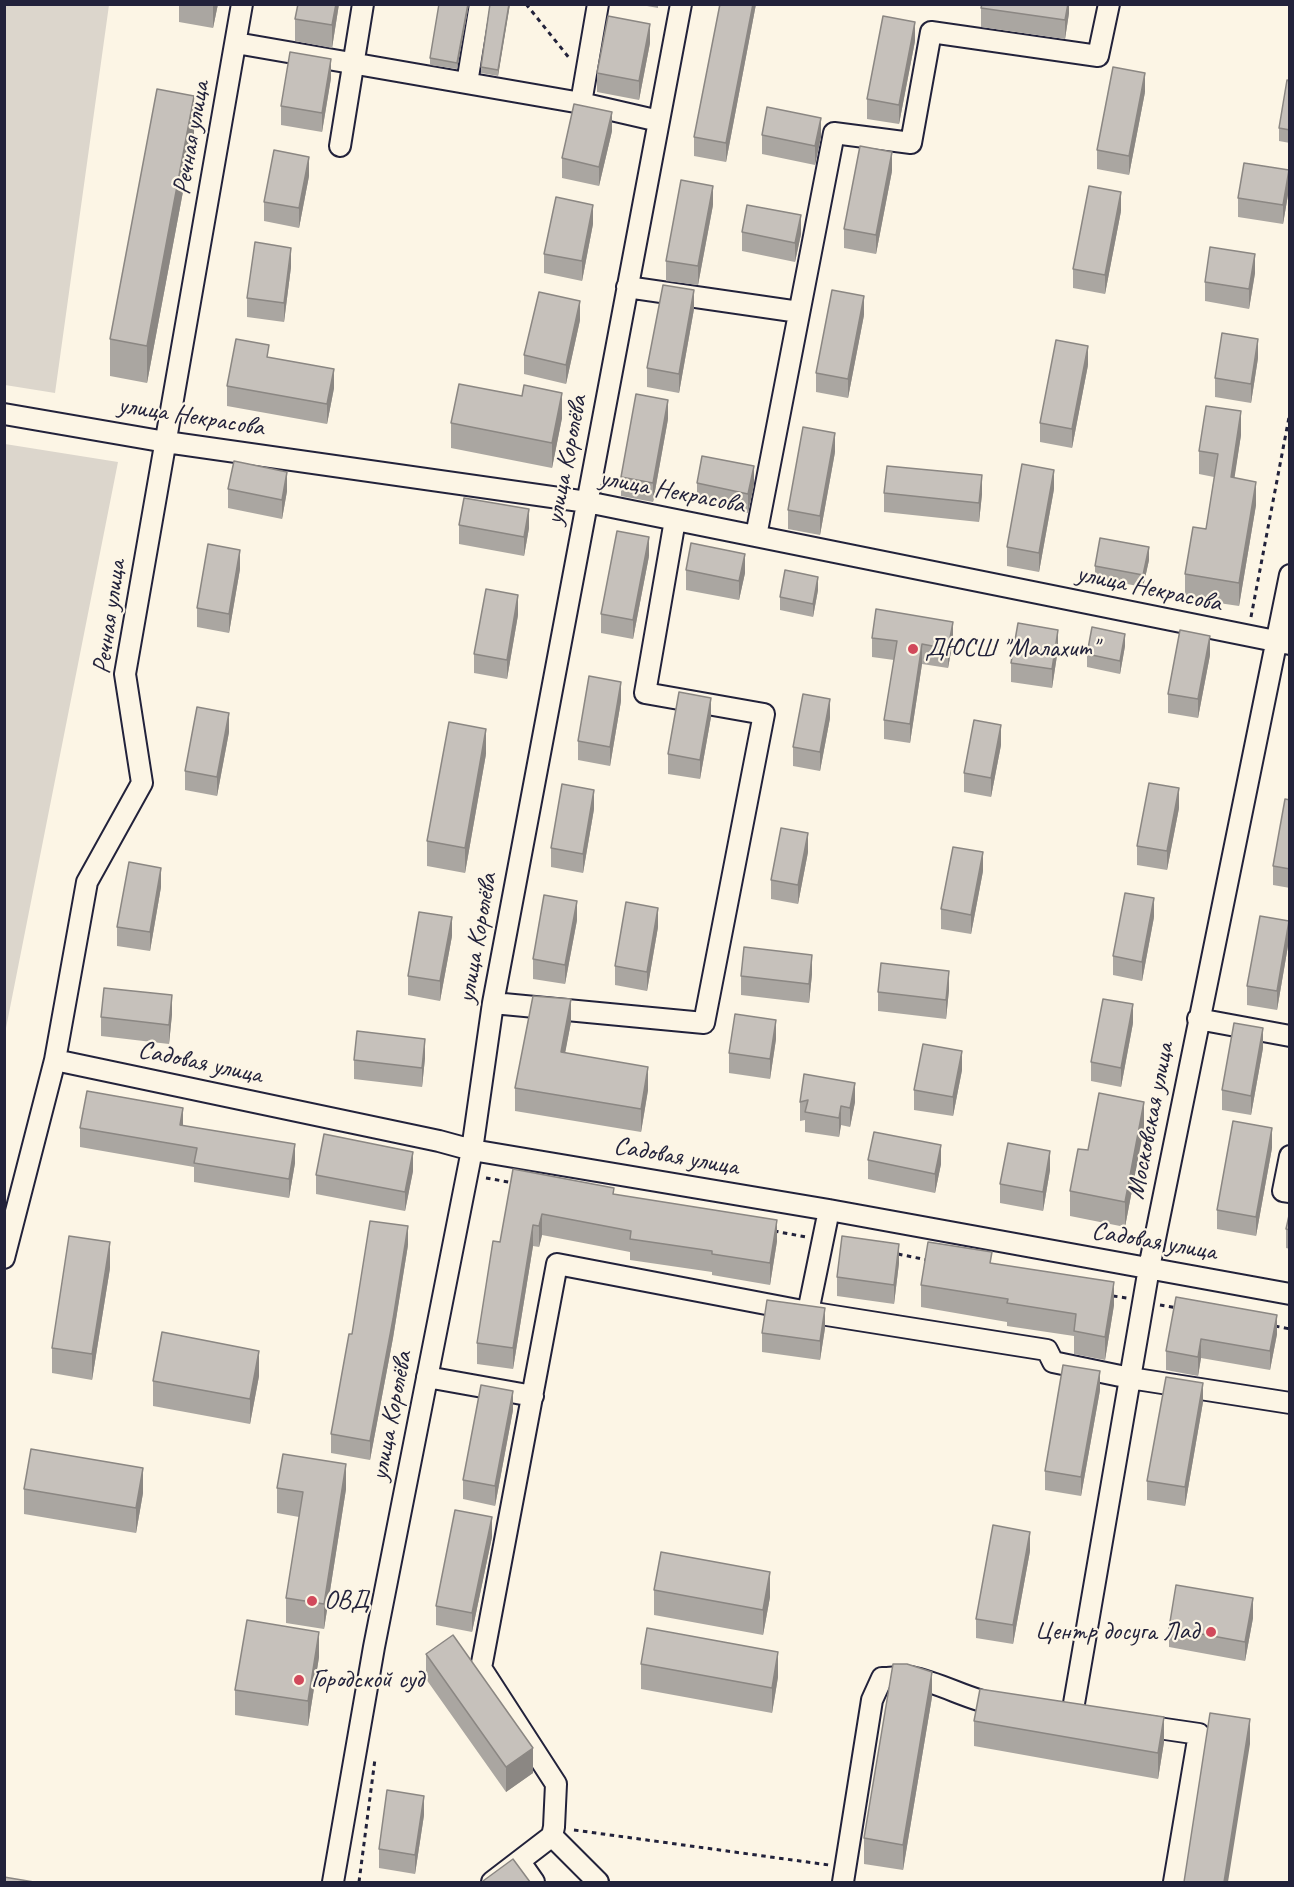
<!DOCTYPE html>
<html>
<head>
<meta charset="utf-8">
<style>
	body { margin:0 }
	#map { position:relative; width:1294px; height:1887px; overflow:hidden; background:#fcf5e5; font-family:Caveat,sans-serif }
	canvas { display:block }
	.frame { position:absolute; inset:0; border:6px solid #22223b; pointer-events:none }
</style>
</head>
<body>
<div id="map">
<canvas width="1294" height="1887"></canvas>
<div class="frame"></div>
</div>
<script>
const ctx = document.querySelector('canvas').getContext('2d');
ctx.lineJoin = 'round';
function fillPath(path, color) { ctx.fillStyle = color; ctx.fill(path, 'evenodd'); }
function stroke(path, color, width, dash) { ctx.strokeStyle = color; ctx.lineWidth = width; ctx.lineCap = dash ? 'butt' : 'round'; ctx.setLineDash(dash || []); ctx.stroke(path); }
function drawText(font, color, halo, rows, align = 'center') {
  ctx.font = font + ' Caveat,sans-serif'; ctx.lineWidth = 4.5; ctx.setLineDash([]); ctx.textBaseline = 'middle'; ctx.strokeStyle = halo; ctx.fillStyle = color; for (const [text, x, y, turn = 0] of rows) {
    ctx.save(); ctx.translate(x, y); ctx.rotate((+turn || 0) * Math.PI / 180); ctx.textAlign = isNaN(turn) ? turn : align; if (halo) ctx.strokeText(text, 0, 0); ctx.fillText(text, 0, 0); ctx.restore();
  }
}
const green = new Path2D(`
	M4 5H109L55 393 5 385Z
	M5 444 118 462 5 1033 4 444Z`);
const path = new Path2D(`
	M526 4 570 59
	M1251 617 1290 412
	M486 1178 514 1183
	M774 1231 806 1237
	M898 1254 927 1260
	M1113 1296 1127 1298
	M1160 1305 1177 1308
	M1275 1326 1290 1329
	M574 1830 829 1865
	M359 1882 375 1759`);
const minor = new Path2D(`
	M236 43 581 103 659 121
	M467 83 480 4
	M581 103 598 4
	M340 146 363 4
	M627 287 799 312
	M4 414 166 442 587 502 1290 644
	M756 536 834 133 911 143 931 32 1098 56 1109 4
	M493 1003 704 1023 764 714 645 693 675 520
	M1198 1019 1290 1036
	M55 1060 439 1141 472 1150 829 1210 1290 1294
	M1290 1156 1283 1191 1290 1192
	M4 1258 55 1060 87 882 142 783 125 674 242 4
	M808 1312 829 1210
	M427 1377 533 1396
	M1072 1715 1149 1268 1290 575
	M1138 1725 1199 1734 1174 1882
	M552 1836 554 1827 556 1784 481 1668 557 1264 808 1312 1047 1350 1053 1362 1130 1378 1290 1403
	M520 1862 534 1882
	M333 1882 374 1647 472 1150 493 1003 681 4
	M492 1882 552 1836 598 1882
	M843 1882 872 1700 882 1678C891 1678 902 1676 911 1677 942 1683 970 1701 1002 1706`);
const wall = new Path2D(`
	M179 4H218L213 28 179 22Z
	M298 4H339L332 48 295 41V19Z
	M439 4H469L457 69 430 65V58Z
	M490 4H510L498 76 481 73V67Z
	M636 4H658V8Z
	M720 4H756L726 162 694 156V137Z
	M1069 4V13L1065 39 981 27V8Z
	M915 41 899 124 867 119V99Z
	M650 43 639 100 597 92V73Z
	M331 78 322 132 281 125V106Z
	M1290 81V143L1279 141V128Z
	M1145 92 1129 175 1097 169V150Z
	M612 131 599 186 562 178V158Z
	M194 133 147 383 110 376V339Z
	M762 135 821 137 815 165 762 154Z
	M892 171 876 254 844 248V229Z
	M309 176 299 228 264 221V202Z
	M1289 189 1283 224 1238 217V198Z
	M713 205 698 285 666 281V261Z
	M1121 211 1105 294 1073 288V269Z
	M593 224 582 281 544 273V254Z
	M742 232 801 234 795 262 742 251Z
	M291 267 284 322 247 317V298Z
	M1255 273 1249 309 1205 301V282Z
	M694 309 679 393 647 387V368Z
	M864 315 848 398 816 392V373Z
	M580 320 566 384 524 374V355Z
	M269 357 334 388 327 424 227 406V386Z
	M1258 358 1251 403 1215 397V378Z
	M1088 365 1072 448 1040 442V423Z
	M562 418 552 468 451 448V423Z
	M668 419 653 502 621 496V477Z
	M1241 435 1234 478 1256 505 1239 606 1185 598V574L1206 529 1214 477 1199 474V451Z
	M835 452 820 535 788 529V510Z
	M697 483 754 485 748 513 697 502Z
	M228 489 287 491 282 519 228 508Z
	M1054 489 1039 572 1007 566V547Z
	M884 493 982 494 979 522 884 512Z
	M459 525 529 528 524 556 459 544Z
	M649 556 633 639 601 633V614Z
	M1149 560 1143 587 1095 578V566Z
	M240 569 229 633 197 627V608Z
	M686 570 745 573 739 600 686 590Z
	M818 590 813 617 780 610V597Z
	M518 615 507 679 474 673V654Z
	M872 638 953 641 948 668 922 664 910 743 884 739V720L894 660 872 657Z
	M1125 646 1120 674 1087 667V654Z
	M1058 649 1052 688 1011 682V663Z
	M1210 655 1198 718 1168 713V694Z
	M621 701 610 766 578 760V741Z
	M711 717 700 779 668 774V754Z
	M830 718 820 771 793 766V747Z
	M229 732 217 796 185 790V771Z
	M1001 745 991 797 964 792V773Z
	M486 754 465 873 427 866V841Z
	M1290 800V888L1273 885V866Z
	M1179 808 1167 870 1137 865V846Z
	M594 809 583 873 551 867V848Z
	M808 852 798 904 771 899V880Z
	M983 871 971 934 941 929V909Z
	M161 887 150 951 117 946V927Z
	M1154 917 1142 981 1113 975V956Z
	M577 920 565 984 533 979V959Z
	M658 927 647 991 615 985V966Z
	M452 936 440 1001 408 995V976Z
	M1289 940 1277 1010 1247 1005V986Z
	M812 974 809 1003 741 995V976Z
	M949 990 946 1019 878 1011V992Z
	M172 1014 169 1044 101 1036V1017Z
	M571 1022 565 1052 648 1090 641 1132 515 1111V1088Z
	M1133 1023 1121 1087 1091 1081V1062Z
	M776 1039 770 1079 729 1073V1053Z
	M1263 1048 1251 1115 1222 1110V1090Z
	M425 1058 422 1087 354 1079V1060Z
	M962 1070 953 1116 914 1110V1090Z
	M804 1074 855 1102 850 1127 841 1125 839 1137 805 1132V1120L800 1121V1102Z
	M183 1125 295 1163 289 1198 194 1182V1167L80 1147V1128Z
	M1144 1127 1125 1227 1070 1216V1191Z
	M1272 1148 1256 1236 1217 1229V1210Z
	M868 1160 941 1164 935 1193 868 1179Z
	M513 1169 614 1194 777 1241 770 1285 712 1275V1272L630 1260V1252L542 1235 539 1247 533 1246 513 1369 477 1364V1343L500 1242Z
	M1050 1170 1043 1211 1000 1203V1184Z
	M413 1171 405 1211 316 1194V1175Z
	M1290 1211V1249L1286 1248V1229Z
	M408 1245 393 1338 370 1460 331 1453V1434L352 1334Z
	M899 1263 894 1304 837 1296V1277Z
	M992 1263 1114 1305 1105 1360 1074 1354V1336L1007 1326V1322L921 1307V1285Z
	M110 1268 92 1380 52 1373V1348Z
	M1176 1297 1277 1334 1270 1370 1201 1358 1198 1376 1166 1370V1351Z
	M825 1328 820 1360 762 1352V1333Z
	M259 1376 250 1424 153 1406V1381Z
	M1100 1390 1081 1496 1045 1490V1471Z
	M1203 1402 1185 1506 1147 1500V1481Z
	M513 1410 495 1506 463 1499V1480Z
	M277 1488 346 1489 324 1629 286 1623V1598L299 1517 277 1513Z
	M24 1489 143 1493 136 1533 24 1514Z
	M492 1537 472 1632 436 1625V1606Z
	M1030 1551 1013 1644 976 1638V1619Z
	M654 1590 770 1597 763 1635 654 1615Z
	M1253 1618 1245 1661 1169 1647V1628Z
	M426 1654 533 1773 506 1792 426 1679Z
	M319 1657 308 1726 235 1715V1690Z
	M641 1664 778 1677 772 1713 641 1689Z
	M932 1697 903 1870 864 1864V1838Z
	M974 1721 1164 1742 1158 1779 974 1746Z
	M424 1815 415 1874 379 1868V1849Z`);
const shadedWall = new Path2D(`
	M213 4H218L213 28Z
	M336 4H339L332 48V25Z
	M468 4H469L457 69V63Z
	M509 4H510L498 76V70Z
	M753 4H756L726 162V143Z
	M1068 4H1069V13L1065 39V20Z
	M915 22V41L899 124V105Z
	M650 24V43L639 100V81Z
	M331 59V78L322 132V113Z
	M1145 73V92L1129 175V156Z
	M194 96V133L147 383V346Z
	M612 112V131L599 186V167Z
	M821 118V137L815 165V146Z
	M892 152V171L876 254V235Z
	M309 157V176L299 228V208Z
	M1289 170V189L1283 224V205Z
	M713 186V205L698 285V266Z
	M1121 192V211L1105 294V275Z
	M593 205V224L582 281V261Z
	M801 215V234L795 262V243Z
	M291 248V267L284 322V303Z
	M1255 254V273L1249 309V289Z
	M694 290V309L679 393V374Z
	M864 296V315L848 398V379Z
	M580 301V320L566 384V365Z
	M1258 339V358L1251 403V384Z
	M1088 346V365L1072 448V429Z
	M334 369V388L327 424V404Z
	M562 393V418L552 468V443Z
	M668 400V419L653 502V483Z
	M1241 411V435L1231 501V477Z
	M835 433V452L820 535V516Z
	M754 466V485L748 513V494Z
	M1054 470V489L1039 572V553Z
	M287 472V491L282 519V500Z
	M982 475V494L979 522V503Z
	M1256 482V505L1239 606V583Z
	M529 509V528L524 556V537Z
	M649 537V556L633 639V620Z
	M1149 547V560L1143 587V575Z
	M240 550V569L229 633V614Z
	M745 554V573L739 600V581Z
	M818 577V590L813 617V604Z
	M518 595V615L507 679V660Z
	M953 622V641L948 668V649Z
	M1058 630V649L1052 688V669Z
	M1125 634V646L1120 674V661Z
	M1210 636V655L1198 718V699Z
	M922 644V664L910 743V724Z
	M621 682V701L610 766V747Z
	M711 698V717L700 779V760Z
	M830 699V718L820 771V752Z
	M229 713V732L217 796V777Z
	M1001 725V745L991 797V778Z
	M486 729V754L465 873V848Z
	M1179 788V808L1167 870V851Z
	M594 790V809L583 873V854Z
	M808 833V852L798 904V885Z
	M983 852V871L971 934V915Z
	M161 868V887L150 951V932Z
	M1154 898V917L1142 981V962Z
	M577 901V920L565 984V965Z
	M658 908V927L647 991V972Z
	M452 917V936L440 1001V981Z
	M1289 921V940L1277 1010V991Z
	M812 955V974L809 1003V984Z
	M949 971V990L946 1019V1000Z
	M172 995V1014L169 1044V1025Z
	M571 999V1022L561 1075V1052Z
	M1133 1004V1023L1121 1087V1068Z
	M776 1020V1039L770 1079V1059Z
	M1263 1028V1048L1251 1115V1096Z
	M425 1039V1058L422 1087V1068Z
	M962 1051V1070L953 1116V1097Z
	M648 1067V1090L641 1132V1109Z
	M855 1083V1102L850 1127V1108Z
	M1144 1102V1127L1125 1227V1202Z
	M841 1106V1125L839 1137V1118Z
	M183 1108V1127L180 1125Z
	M1272 1128V1148L1256 1236V1217Z
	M295 1144V1163L289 1198V1179Z
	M941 1145V1164L935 1193V1174Z
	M1050 1151V1170L1043 1211V1192Z
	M413 1152V1171L405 1211V1192Z
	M542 1214V1235L539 1247V1226Z
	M777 1220V1241L770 1285V1263Z
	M533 1225V1246L513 1369V1348Z
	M408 1226V1245L393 1338 370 1460V1441Z
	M110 1242V1268L92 1380V1354Z
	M899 1244V1263L894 1304V1285Z
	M1114 1282V1305L1105 1360V1337Z
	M825 1308V1328L820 1360V1341Z
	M1277 1315V1334L1270 1370V1351Z
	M1201 1339V1358L1198 1376V1357Z
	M259 1351V1376L250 1424V1399Z
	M1100 1371V1390L1081 1496V1477Z
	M1203 1383V1402L1185 1506V1487Z
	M513 1391V1410L495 1506V1486Z
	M346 1464V1489L324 1629V1604Z
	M143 1468V1493L136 1533V1508Z
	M492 1517V1537L472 1632V1613Z
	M1030 1532V1551L1013 1644V1625Z
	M770 1572V1597L763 1635V1610Z
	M1253 1598V1618L1245 1661V1642Z
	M319 1632V1657L308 1726V1701Z
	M778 1652V1677L772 1713V1688Z
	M932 1672V1697L903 1870V1845Z
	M1164 1717V1742L1158 1779V1753Z
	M1250 1719V1744L1228 1882H1224Z
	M533 1748V1773L506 1792V1767Z
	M424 1796V1815L415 1874V1855Z`);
const building = new Path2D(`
	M298 4H336L332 25 295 19Z
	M439 4H468L457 63 430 58Z
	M490 4H509L498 70 481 67Z
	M720 4H753L726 143 694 137Z
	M982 4H1068L1065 20 981 8Z
	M608 16 650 24 639 81 597 73Z
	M883 16 915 22 899 105 867 99Z
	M290 52 331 59 322 113 281 106Z
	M1113 67 1145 73 1129 156 1097 150Z
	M1287 80 1290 81V130L1279 128Z
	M157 89 194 96 147 346 110 339Z
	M574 104 612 112 599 167 562 158Z
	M767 107 821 118 815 146 762 135Z
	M860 146 892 152 876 235 844 229Z
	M274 150 309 157 299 208 264 202Z
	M1244 163 1289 170 1283 205 1238 198Z
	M681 180 713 186 698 266 666 261Z
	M1089 186 1121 192 1105 275 1073 269Z
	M556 197 593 205 582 261 544 254Z
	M747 205 801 215 795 243 742 232Z
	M255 242 291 248 284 303 247 298Z
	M1210 247 1255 254 1249 289 1205 282Z
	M663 285 694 290 679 374 647 368Z
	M832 290 864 296 848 379 816 373Z
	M539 292 580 301 566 365 524 355Z
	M1222 333 1258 339 1251 384 1215 378Z
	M236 339 269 345 267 357 334 369 327 404 227 386Z
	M1056 340 1088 346 1072 429 1040 423Z
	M459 384 522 396 524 385 562 393 552 443 451 423Z
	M636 394 668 400 653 483 621 477Z
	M1206 406 1241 411 1231 477 1256 482 1239 583 1185 574 1193 527 1206 529 1218 454 1199 451Z
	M803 427 835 433 820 516 788 510Z
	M702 456 754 466 748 494 697 483Z
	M234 461 287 472 282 500 228 489Z
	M1022 464 1054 470 1039 553 1007 547Z
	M887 466 982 475 979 503 884 493Z
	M464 498 529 509 524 537 459 525Z
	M617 531 649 537 633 620 601 614Z
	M1100 538 1149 547 1143 575 1095 566Z
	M691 543 745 554 739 581 686 570Z
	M208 544 240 550 229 614 197 608Z
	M785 570 818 577 813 604 780 597Z
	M486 589 518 595 507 660 474 654Z
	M876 609 953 622 948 649 922 644 910 724 884 720 897 641 872 638Z
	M1018 623 1058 630 1052 669 1011 663Z
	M1092 627 1125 634 1120 661 1087 654Z
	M1180 630 1210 636 1198 699 1168 694Z
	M589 676 621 682 610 747 578 741Z
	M679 692 711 698 700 760 668 754Z
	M803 694 830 699 820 752 793 747Z
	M197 707 229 713 217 777 185 771Z
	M974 720 1001 725 991 778 964 773Z
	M449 722 486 729 465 848 427 841Z
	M1149 783 1179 788 1167 851 1137 846Z
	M562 784 594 790 583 854 551 848Z
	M1285 799 1290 800V869L1273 866Z
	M781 828 808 833 798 885 771 880Z
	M953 847 983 852 971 915 941 909Z
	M129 862 161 868 150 932 117 927Z
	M1125 893 1154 898 1142 962 1113 956Z
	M544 895 577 901 565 965 533 959Z
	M626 902 658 908 647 972 615 966Z
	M419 912 452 917 440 981 408 976Z
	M1260 916 1289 921 1277 991 1247 986Z
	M744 947 812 955 809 984 741 976Z
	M881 963 949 971 946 1000 878 992Z
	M104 988 172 995 169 1025 101 1017Z
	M533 996 571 999 561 1052 648 1067 641 1109 515 1088Z
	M1103 999 1133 1004 1121 1068 1091 1062Z
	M735 1014 776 1020 770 1059 729 1053Z
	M1234 1023 1263 1028 1251 1096 1222 1090Z
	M357 1031 425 1039 422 1068 354 1060Z
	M923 1044 962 1051 953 1097 914 1090Z
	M804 1074 855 1083 850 1108 841 1106 839 1118 805 1112 808 1100 800 1102Z
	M87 1091 183 1108 180 1125 295 1144 289 1179 194 1163 197 1148 80 1128Z
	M1099 1093 1144 1102 1125 1202 1070 1191 1078 1149 1088 1150Z
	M1233 1121 1272 1128 1256 1217 1217 1210Z
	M874 1132 941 1145 935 1174 868 1160Z
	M324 1134 413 1152 405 1192 316 1175Z
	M1008 1143 1050 1151 1043 1192 1000 1184Z
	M513 1169 614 1188 613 1194 777 1220 770 1263 712 1254V1251L630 1239 631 1231 542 1214 539 1226 533 1225 513 1348 477 1343 493 1241 500 1242Z
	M1290 1211V1230L1286 1229Z
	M370 1221 408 1226 393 1319 370 1441 331 1434 349 1334H352Z
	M69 1236 110 1242 92 1354 52 1348Z
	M842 1236 899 1244 894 1285 837 1277Z
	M928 1242 992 1252 990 1263 1114 1282 1105 1337 1074 1331 1076 1314 1007 1303 1008 1299 921 1285Z
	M1176 1297 1277 1315 1270 1351 1201 1339 1198 1357 1166 1351Z
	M767 1300 825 1308 820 1341 762 1333Z
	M162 1332 259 1351 250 1399 153 1381Z
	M1063 1365 1100 1371 1081 1477 1045 1471Z
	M1166 1377 1203 1383 1185 1487 1147 1481Z
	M481 1385 513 1391 495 1486 463 1480Z
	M31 1449 143 1468 136 1508 24 1489Z
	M283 1454 346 1464 324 1604 286 1598 303 1492 277 1488Z
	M455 1510 492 1517 472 1613 436 1606Z
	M993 1525 1030 1532 1013 1625 976 1619Z
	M661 1552 770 1572 763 1610 654 1590Z
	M1176 1585 1253 1598 1245 1642 1169 1628Z
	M247 1620 319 1632 308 1701 235 1690Z
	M647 1628 778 1652 772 1688 641 1664Z
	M453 1635 533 1748 506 1767 426 1654Z
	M893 1664H907L932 1672 903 1845 864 1838Z
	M980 1689 1164 1717 1158 1753 974 1721Z
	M1210 1713 1250 1719 1224 1882H1184Z
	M387 1790 424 1796 415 1855 379 1849Z
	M513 1859 530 1882H484L483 1881Z
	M4 1877 34 1882H4Z`);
const markers = [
	[913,649,6,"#d1495b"],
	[312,1601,6,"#d1495b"],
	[1211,1632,6,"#d1495b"],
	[299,1680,6,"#d1495b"]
];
const streetNames = [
	["Речная улица",192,138,-80],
	["улица Некрасова",191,417,9],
	["улица Королёва",567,460,-79],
	["улица Некрасова",672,492,11],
	["улица Некрасова",1149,589,12],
	["Речная улица",110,617,-82],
	["улица Королёва",478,938,-80],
	["Садовая улица",200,1063,12],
	["Московская улица",1151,1121,-79],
	["Садовая улица",676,1157,10],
	["Садовая улица",1154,1242,10],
	["улица Королёва",392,1416,-79]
];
const poiNames = [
	["ДЮСШ \"Малахит\"",925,649],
	["ОВД",324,1601],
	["Центр досуга Лад",1199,1632,"right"],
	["Городской суд",311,1680]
];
fillPath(green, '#dcd6cc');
stroke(minor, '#22223b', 24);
stroke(path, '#22223b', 3, [4.5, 4.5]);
stroke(minor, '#fcf5e5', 20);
fillPath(wall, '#aaa6a1');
fillPath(shadedWall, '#8b8783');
fillPath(building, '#c6c1bb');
stroke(building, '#8b8783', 1.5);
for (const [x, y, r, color] of markers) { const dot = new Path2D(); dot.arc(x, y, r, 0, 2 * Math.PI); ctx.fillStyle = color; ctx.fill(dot); stroke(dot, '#fcf5e5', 2); }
drawText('26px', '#22223b', '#fcf5e5', streetNames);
drawText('26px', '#22223b', '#fcf5e5', poiNames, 'left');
</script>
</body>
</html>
